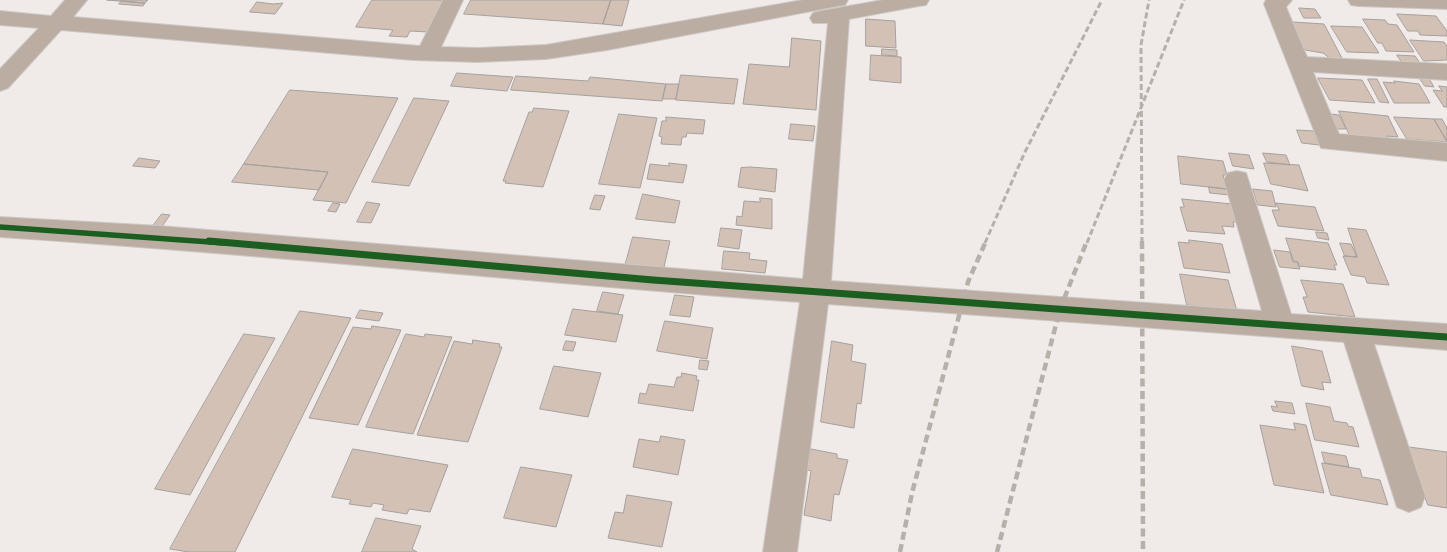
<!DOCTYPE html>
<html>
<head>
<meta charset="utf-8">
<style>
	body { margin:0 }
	canvas { display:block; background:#f0ebe8 }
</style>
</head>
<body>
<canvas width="1447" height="552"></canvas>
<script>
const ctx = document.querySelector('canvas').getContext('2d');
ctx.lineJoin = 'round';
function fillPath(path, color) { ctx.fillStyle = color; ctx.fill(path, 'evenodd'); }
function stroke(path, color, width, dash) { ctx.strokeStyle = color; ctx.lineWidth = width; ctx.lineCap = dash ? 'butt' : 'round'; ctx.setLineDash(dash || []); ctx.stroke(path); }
const building = new Path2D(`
	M107 0H148L145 3Z
	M372 0H444L428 32 410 31 407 37 389 36 393 30 356 27Z
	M471 0H611L603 24 464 14Z
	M611 0H629L622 26 603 24Z
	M122 1 145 3 143 6 119 4Z
	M257 2 273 4 283 3 275 14 250 12Z
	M1299 8 1315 9 1321 18H1304Z
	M1397 14 1436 16 1447 31V36L1420 35 1418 31H1408Z
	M866 19 895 21 896 48 866 46Z
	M1363 19 1385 20 1388 24 1397 25 1414 52 1386 51 1382 43H1378Z
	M1293 22 1324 24 1343 60 1331 59 1323 53 1305 50Z
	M1331 26 1362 27 1379 53 1347 52Z
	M792 38 821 41 816 110 743 104 749 64 789 67Z
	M1410 40 1444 42 1447 46V60L1424 61Z
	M882 49 897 50V56L882 55Z
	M871 55 901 57V83L870 80Z
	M1397 55 1415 56 1420 63 1402 62Z
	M457 73 513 77 507 91 451 86Z
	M681 75 738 79 734 104 676 100Z
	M516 76 588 81 590 77 666 84 662 101 511 90Z
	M1419 77H1428L1434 87 1425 86Z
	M1318 78 1362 80 1375 103 1330 100Z
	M1368 79H1377L1389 103 1380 102Z
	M1394 81 1419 84 1430 103H1394L1383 82 1395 83Z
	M666 84H679L676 99H663Z
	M1439 86 1447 87V107H1444L1433 90 1442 91Z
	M290 90 398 98 346 203 313 200 328 172 244 164Z
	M414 98 449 101 409 186 372 182Z
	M534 108 569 111 543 187 505 183 506 181H503L529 112H532Z
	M1339 111 1388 116 1398 137 1387 136 1389 140 1350 136Z
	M619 114 657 118 640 188 599 184Z
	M1331 114 1339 115 1346 129H1338Z
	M666 117 705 120 703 134 687 133 686 137H682L681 145 661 144 662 137 659 136 662 121H666Z
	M1394 117 1434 119 1447 142 1407 139Z
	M1434 119H1442L1447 128V140Z
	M791 124 815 126 813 141 789 139Z
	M1297 130 1314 131 1319 145 1302 143Z
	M1229 153 1249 155 1254 169 1233 166Z
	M1263 153 1286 155 1290 165 1267 162Z
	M1178 156 1223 161 1227 175H1223L1227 189 1181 184Z
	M139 158 160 161 155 168 133 166Z
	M669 163 687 165 683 183 647 179 650 164 669 166Z
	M1264 163 1299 165 1308 191 1271 184Z
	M244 164 328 172 319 190 232 182Z
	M750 167 777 169 775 192 738 187 741 168Z
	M1209 187 1227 189 1229 195 1210 193Z
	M1253 189 1272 191 1276 207 1258 205Z
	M643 194 680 201 675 223 636 219Z
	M595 195 605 196 600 210 590 209Z
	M760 198 772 199V229L736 225 737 216 742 217 744 201 760 202Z
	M1182 199 1232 204 1237 222H1233L1234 227 1222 226 1225 234 1187 231 1180 207H1184Z
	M367 202 380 204 371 223 357 222Z
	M333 203 340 204 336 212 328 211Z
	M1276 203 1315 207 1324 231 1278 226 1272 210H1279Z
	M162 214 170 215 158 232 149 231Z
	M721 228 742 230 739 249 718 246Z
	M1348 228 1366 230 1389 285 1367 283 1365 277 1351 275 1343 256 1357 257Z
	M1316 232 1327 233 1329 240 1318 238Z
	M633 237 670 241 664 267 625 266Z
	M1286 238 1328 243 1337 265H1334L1336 270 1299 266 1298 262 1294 261Z
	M1189 240 1222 244 1230 273 1184 268 1178 242 1189 243Z
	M1340 243 1351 244 1357 257 1345 256Z
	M1274 250 1290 252 1293 262H1297L1300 269 1280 267Z
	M724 251 750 253 749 259 767 261 765 273 722 269Z
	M1180 274 1228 280 1237 311 1187 305Z
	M1301 280 1343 284 1355 317 1308 312 1303 297H1307Z
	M603 292 624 295 618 314 597 311Z
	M675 295 694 297 690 317 670 315Z
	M573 309 623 315 616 342 565 335Z
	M360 310 383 313 379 321 356 318Z
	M300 311 351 318 235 552H189L170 549Z
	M665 321 713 328 707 359 657 351Z
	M372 326 401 330 358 425 309 418 353 327 371 329Z
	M244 334 275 338 190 495 155 489Z
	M406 334 424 337 425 334 452 337 413 434 366 427Z
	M473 340 500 344 499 347H502L468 442 417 435 454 341 472 344Z
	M566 341 576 342 573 351 563 350Z
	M832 341 853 345 851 361 866 364 861 404 857 403 854 428 821 422Z
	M1292 346 1322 351 1331 383 1322 382 1324 390 1302 386Z
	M700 360 709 361 707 370 699 369Z
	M554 366 601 373 588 417 540 409Z
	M682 373 697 376 696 380H699L693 411 638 403 640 393 646 394 649 384 674 387 677 377H681Z
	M1275 401 1292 403 1295 414 1273 411 1271 406 1277 407Z
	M1306 403 1330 407 1334 421 1347 423 1348 426 1353 427 1359 447 1315 440Z
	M1294 423 1306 425 1324 493 1274 485 1260 425 1295 430Z
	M661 436 685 440 678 475 633 467 639 439 659 442Z
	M1409 447 1447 452V508L1428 505Z
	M353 449 448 465 430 512 409 509 407 514 382 510 384 505 373 503 371 507 349 504 351 500 332 497Z
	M811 449 837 454V458L848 460 839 495 834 494 831 521 804 515 811 471 808 470Z
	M1322 452 1346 456 1349 467 1325 463Z
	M1322 463 1360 469 1362 477 1380 480 1388 505 1331 495Z
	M521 467 572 475 556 527 504 518Z
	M627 495 672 502 662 547 608 538 615 512 623 513Z
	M376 518 421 526 412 549 417 552H362Z`);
const minor = new Path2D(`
	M65 0H87L73 17 420 46 443 0H463L441 47 478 48 546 45 803 0H848L845 5 838 6 607 50 546 59 478 62 413 60 61 30 8 88 0 91V69L39 28 0 25V11L51 16Z
	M883 0H929L926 5 919 6 849 19 831 281 1262 311 1224 180 1228 173 1237 171 1246 173 1291 314 1447 324V350L1374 344 1425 496 1421 507 1409 512 1397 507 1344 342 828 304 797 552H763L800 302C533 283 267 254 0 237V217L160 226 803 279 828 23H813L810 18 813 13 821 11Z
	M1266 0H1292L1286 7 1307 57 1447 64V80L1313 72 1339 134 1447 143V161L1321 148 1264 4Z
	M1348 0H1447V9L1358 6 1351 5Z`);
const railFar1 = new Path2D(`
	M985 243 1024 154 1102 0
	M1087 243 1184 0
	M1142 243 1141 45 1149 0`);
const rail = new Path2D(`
	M1142 241 1143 552
	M900 552 912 493 968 282 986 241
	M997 552 1060 309 1087 241`);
const cyclewayFar1 = new Path2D(`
	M0 227 224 243`);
const cycleway = new Path2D(`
	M209 241 653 280 1447 337`);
fillPath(building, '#d2c1b4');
stroke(building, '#a5a19f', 1);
stroke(minor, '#cdc9c7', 2);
fillPath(minor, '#bbada2');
stroke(railFar1, '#b7afa9', 3, [6, 3]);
stroke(rail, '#b7afa9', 4.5, [8, 4.5]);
stroke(cyclewayFar1, '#1b5e20', 5.5);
stroke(cycleway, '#1b5e20', 7);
</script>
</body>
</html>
